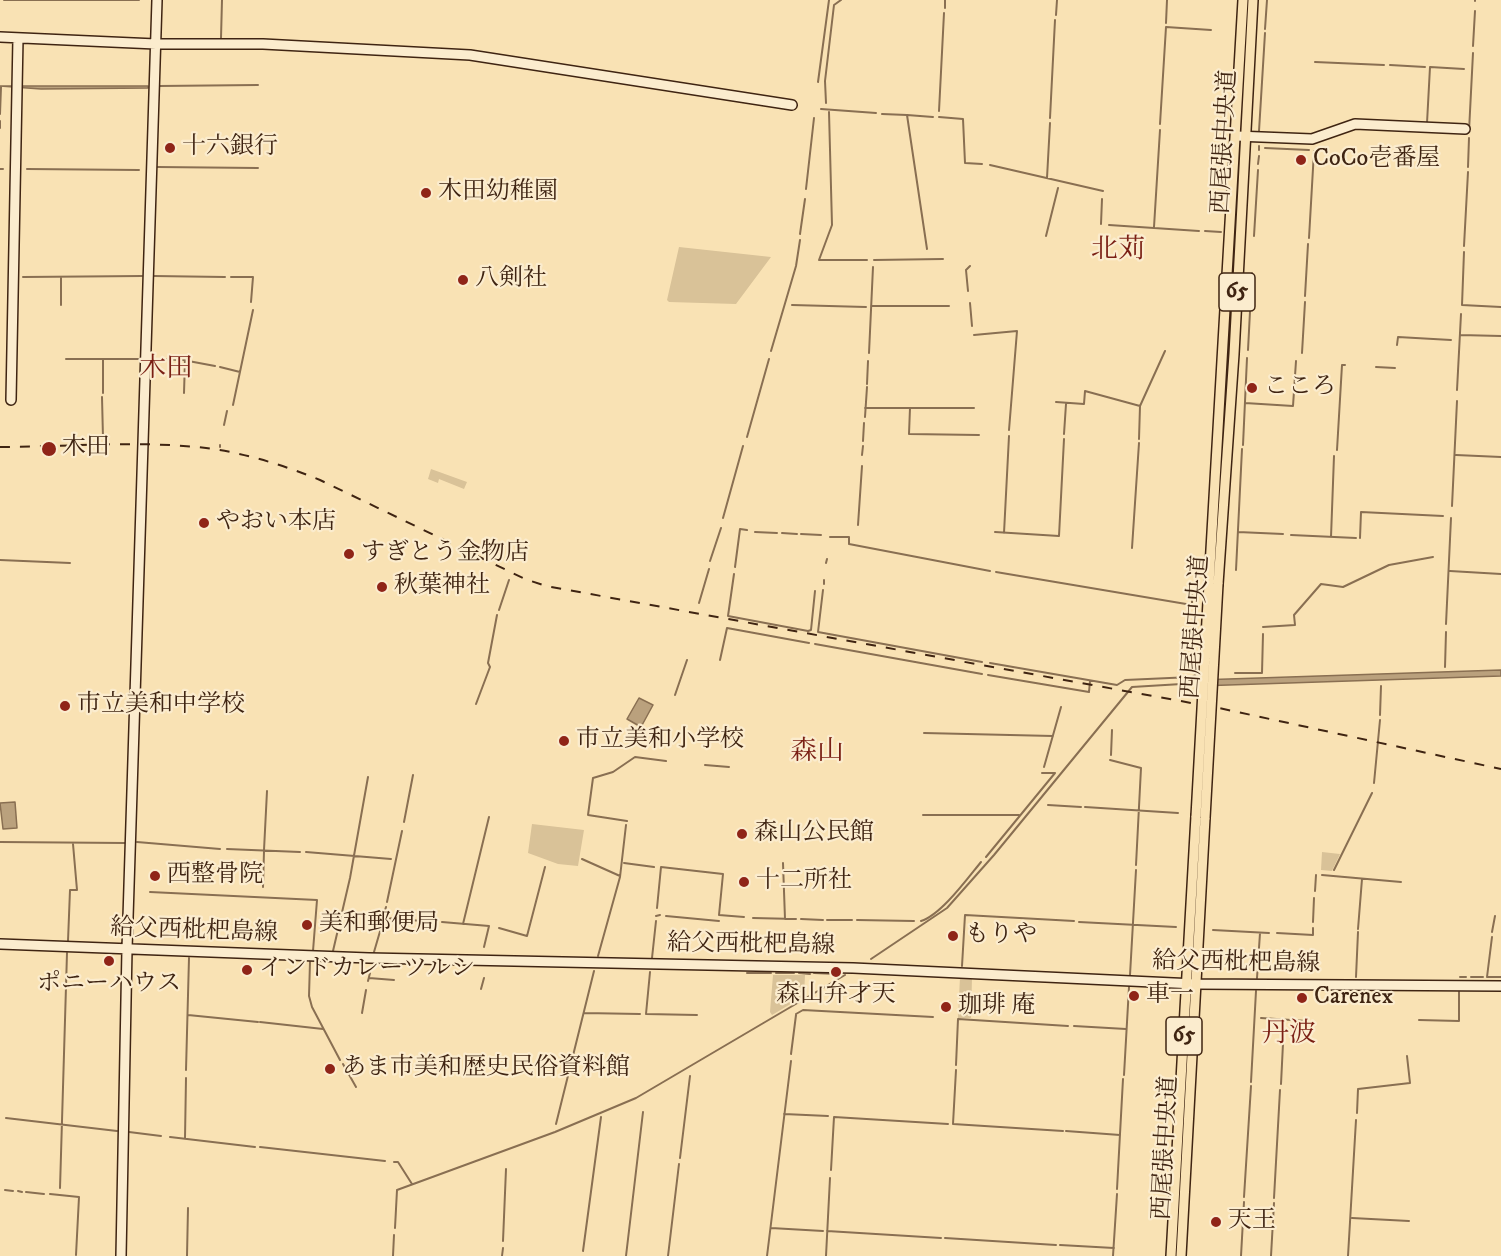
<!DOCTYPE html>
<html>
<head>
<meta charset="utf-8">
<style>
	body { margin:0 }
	canvas { display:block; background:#f9e2b4 }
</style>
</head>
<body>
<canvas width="1501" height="1256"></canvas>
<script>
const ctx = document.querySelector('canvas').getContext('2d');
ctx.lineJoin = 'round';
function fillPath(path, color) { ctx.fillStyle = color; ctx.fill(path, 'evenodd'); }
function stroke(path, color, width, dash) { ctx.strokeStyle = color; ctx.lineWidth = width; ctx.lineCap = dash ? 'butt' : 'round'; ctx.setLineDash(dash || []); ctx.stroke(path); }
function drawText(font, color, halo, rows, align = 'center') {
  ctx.font = font + ' "IM FELL DW Pica","Noto Serif JP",serif'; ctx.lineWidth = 4.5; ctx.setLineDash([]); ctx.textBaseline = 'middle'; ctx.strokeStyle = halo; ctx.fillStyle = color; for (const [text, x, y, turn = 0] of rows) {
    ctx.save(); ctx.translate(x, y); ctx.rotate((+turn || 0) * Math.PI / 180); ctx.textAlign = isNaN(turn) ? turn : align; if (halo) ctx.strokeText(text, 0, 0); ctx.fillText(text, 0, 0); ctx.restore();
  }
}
const green = new Path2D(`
	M679 247 771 257 736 304 669 302 667 300Z
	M431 469 467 482 464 489 439 479 438 483 428 479Z
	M532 824 584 830 578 866 558 864 528 853Z
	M1322 852 1340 854 1332 871 1321 870Z
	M773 975H805L804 996 772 1015 770 1012Z
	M960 977H972L971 1018H958Z`);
const water = new Path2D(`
	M0 86H148V88L41 89Z
	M1501 670V676L1198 686V680Z
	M639 698 653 705 641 727 627 719Z
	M15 802 17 828 3 829 0 803Z`);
const stream = new Path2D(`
	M4 0H139
	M1475 1V0
	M945 8V0
	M1056 15 1057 0
	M1166 23 1167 0
	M1265 29 1267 0
	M221 38 222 0
	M1473 46 1475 11
	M1315 62 1384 65
	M1390 65 1425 67
	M818 82 829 0
	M159 86 258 85
	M826 103 825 81 834 5 841 0
	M821 109 876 113
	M939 111 944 13
	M829 112 832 225 819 260H867
	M0 114 1 87
	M882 114 907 115
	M939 117 963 119 965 163 982 164
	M1050 118 1055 20
	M1427 123 1430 67 1464 69
	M1160 124 1166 27 1211 30
	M0 128V121
	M1259 131 1265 33
	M1469 131 1473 53
	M1265 148 1309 150
	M1259 150V146
	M1258 164 1259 156
	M990 165 1103 191
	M157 167 258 168
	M1468 167 1469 138
	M0 169H3
	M27 169 139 170
	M1047 178 1050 123
	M806 189 814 118
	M1101 224 1102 199
	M1109 225 1199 231
	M1154 227 1160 130
	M1205 231 1221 232
	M800 234 805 199
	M1046 236 1058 188
	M1254 236 1258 170
	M1309 238 1314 151
	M1464 246 1468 172
	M927 249 907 115 933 117
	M1464 252 1462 305 1501 307
	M874 260 943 259
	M154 276 225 277
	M23 277 142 276
	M231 277H253L251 302
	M968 291 966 270 970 266
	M1305 296 1308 244
	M970 303 972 326
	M61 305V278
	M792 305 866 307
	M871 306H949
	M974 335 1017 331 1009 430
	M1460 335 1501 336
	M1397 345 1398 337 1451 340
	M1248 350 1252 273
	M771 351 796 266 800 240
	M869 353 873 267
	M1302 353 1305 302
	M66 359H141
	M151 359 183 360 215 366
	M220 367 240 372
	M1376 367 1395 368
	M867 384 868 361
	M1457 390 1461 314
	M103 393V360
	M184 393 185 360
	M102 397 103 438
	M1056 402 1084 404 1085 391 1140 406
	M1245 403 1293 406 1296 361
	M233 405 253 310
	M865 408H974
	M910 408 909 434 979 435
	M865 417 867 387
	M224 425 227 411
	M1064 434 1066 404
	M747 437 769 359
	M1139 439 1140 406 1165 351
	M863 441 864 423
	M1243 445 1247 358
	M220 447V445
	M1337 450 1342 365H1345
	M862 455 863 446
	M1456 455 1501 457
	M1452 506 1457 401
	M723 518 743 446
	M858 525 862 466
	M755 532 777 533
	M995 532 1059 536 1064 439
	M1238 532 1283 534
	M782 533 797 534
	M1004 533 1009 436
	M801 534 821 535
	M1291 535 1356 538
	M830 537H849V544L990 571
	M1331 537 1334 456
	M1360 538 1361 512 1443 516
	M1132 548 1139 443
	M0 560 70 563
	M710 561 721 528
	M826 563 827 559
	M735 567 740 529 747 530
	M1236 570 1242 449
	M1450 571 1501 574
	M996 572 1192 605V595
	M734 574 728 616 808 631 811 630 815 591
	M824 584V580
	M823 590 818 632 982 662
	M699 603 709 569
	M499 610 509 580
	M1446 624 1451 518
	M1263 627 1295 625 1294 615 1321 584 1343 587 1389 565 1433 557
	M815 644 982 674
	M720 660 727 628 809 643
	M990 663 1117 685 1125 680 1192 677 1198 673
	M1445 667 1446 632
	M1235 673H1262L1263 634
	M988 675 1089 692 1090 681
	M675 695 687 660
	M476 704 490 667 488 663 497 615
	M1380 715 1381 686
	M924 733 1053 736
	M1111 755 1112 730
	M1110 760 1141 768 1136 865
	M705 765 729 767
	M1044 767 1061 707
	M1042 773H1055
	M1374 783 1380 720
	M1048 805 1081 807
	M1085 807 1178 813
	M923 815H1019
	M627 821 588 815 593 778 613 772 635 757 666 761
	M404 822 413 775
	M0 842 125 843
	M137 842 220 849
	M227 849 300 852
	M264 850 267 791
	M306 852 391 859
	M986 857 1055 773
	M582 859 620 876
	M624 863 654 867
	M783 863 785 919
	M1334 870 1372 793
	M1322 875 1401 882
	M263 887 264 851
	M1315 891 1316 875
	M150 892 317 900 313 951
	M387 902 402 831
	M657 908 661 867 723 874 719 915 744 917
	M656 916 660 915
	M666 916 719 921
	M383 917 386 907
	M385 918 435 922
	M753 918 796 919
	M801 919 823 920
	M827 920H852
	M857 920 914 921
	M921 921C941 915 967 879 981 862
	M442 922 489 926 484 947
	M1079 922 1176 927
	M1313 922 1314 898
	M463 924 489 817
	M499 928 527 936 545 867
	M1358 929 1362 879
	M1213 930 1269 933
	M1492 932 1495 916
	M1277 933 1313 935V928
	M1492 937 1487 977H1501
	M68 941 70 890H77L73 844
	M333 951 350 878 368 777
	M374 952 381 928
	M598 956 620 877 626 825
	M652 958 656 921
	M871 959 947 908 994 855 1132 687 1198 683
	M310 962 309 996 312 1007 340 1060
	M962 966 965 915 1074 921
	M650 972 646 1014 697 1015
	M747 973H771
	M776 973H794
	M799 973 810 974
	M814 973 837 974 840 977
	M1130 975 1136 870
	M1356 977 1358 932
	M1460 977H1466
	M1471 977H1483
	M369 978 394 980
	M1257 978 1260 933
	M368 981 370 973
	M481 989 484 978
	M362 1013 366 990
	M584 1013 640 1014
	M796 1014 803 1010 933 1017
	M188 1015 258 1022
	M1261 1018 1307 1021
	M1419 1020 1459 1021V992
	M260 1022 323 1029
	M1074 1026 1126 1029
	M791 1054 796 1015
	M343 1064 356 1087
	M956 1065 958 1019 1068 1026
	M186 1070 189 958
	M956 1070 953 1124 1063 1131
	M1124 1075 1129 987
	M1251 1082 1256 991
	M1281 1084 1284 1023
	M1357 1113 1358 1089 1410 1083 1407 1056
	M784 1114 828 1116
	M6 1118 117 1131
	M556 1124 594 971
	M1066 1131 1120 1135
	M129 1132 161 1136
	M170 1137 255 1147
	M185 1138 186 1078
	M260 1147 385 1161
	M680 1158 690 1076
	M394 1162H398L412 1184
	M831 1170 834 1117 948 1124
	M60 1188 67 953
	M1117 1189 1123 1079
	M5 1190 13 1191
	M18 1191 22 1192
	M26 1192 44 1194
	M50 1194 79 1197 76 1255
	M1244 1197 1251 1086
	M1274 1198 1280 1090
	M1352 1218 1409 1221
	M395 1228 397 1190 555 1132 636 1098 845 975
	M771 1228 823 1231
	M827 1231 941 1238
	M945 1238 1056 1245
	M503 1241 506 1169
	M1060 1245 1114 1248
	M583 1251 601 1117
	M187 1256 188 1208
	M393 1256 394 1235
	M502 1256 503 1248
	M626 1256 643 1112
	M668 1256 679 1164
	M767 1256 791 1061
	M826 1256 830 1178
	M1113 1256 1117 1194
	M1241 1256 1244 1202
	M1271 1256 1274 1203
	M1348 1256 1356 1120`);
const secondary = new Path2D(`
	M0 37 156 44H263L470 55 792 105
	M1236 136 1312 139 1355 124 1465 129
	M11 400 18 38
	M0 944 369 958 853 968 1195 984 1501 986
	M121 1256 127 949 157 0`);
const primary = new Path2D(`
	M1209 584 1243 0
	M1218 584 1234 354 1253 0
	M1171 1256 1196 816
	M1181 1256 1205 818`);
const rail = new Path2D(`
	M0 447C68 447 138 440 206 448 245 453 283 465 320 480L525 579 546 586 1219 708 1501 769`);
const primaryBridge = new Path2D(`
	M1196 816 1209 584
	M1205 818 1218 584`);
const markers = [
	[170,148,6,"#8f2418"],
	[1301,160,6,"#8f2418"],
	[426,193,6,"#8f2418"],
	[463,280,6,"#8f2418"],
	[1252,388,6,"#8f2418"],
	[49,449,8,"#8f2418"],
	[204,523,6,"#8f2418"],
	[349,554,6,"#8f2418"],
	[382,587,6,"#8f2418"],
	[65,706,6,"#8f2418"],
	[564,741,6,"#8f2418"],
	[742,834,6,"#8f2418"],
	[155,876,6,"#8f2418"],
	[744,882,6,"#8f2418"],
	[307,925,6,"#8f2418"],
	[953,936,6,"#8f2418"],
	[109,961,6,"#8f2418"],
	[247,970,6,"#8f2418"],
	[836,972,6,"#8f2418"],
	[1134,996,6,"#8f2418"],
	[1302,998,6,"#8f2418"],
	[946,1007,6,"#8f2418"],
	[330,1069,6,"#8f2418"],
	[1216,1222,6,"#8f2418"]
];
const shields = [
	[1237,292,36],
	[1184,1036,36]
];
const shieldNames = [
	["65",1237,292],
	["65",1184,1036]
];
const streetNames = [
	["西尾張中央道",1226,142,-87],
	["西尾張中央道",1197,627,-86],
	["給父西枇杷島線",194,932,2],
	["給父西枇杷島線",751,946,1],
	["給父西枇杷島線",1236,964,1],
	["西尾張中央道",1167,1148,-87]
];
const poiNames = [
	["十六銀行",182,148],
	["CoCo壱番屋",1313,160],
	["木田幼稚園",438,193],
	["八剣社",475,280],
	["こころ",1264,388],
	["木田",62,449],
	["やおい本店",216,523],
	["すぎとう金物店",361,554],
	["秋葉神社",394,587],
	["市立美和中学校",77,706],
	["市立美和小学校",576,741],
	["森山公民館",754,834],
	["西整骨院",167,876],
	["十二所社",756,882],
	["美和郵便局",319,925],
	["もりや",965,936],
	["インドカレーツルシ",259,970],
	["ポニーハウス",109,985,"center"],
	["森山弁才天",836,996,"center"],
	["車一",1146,996],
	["Carenex",1314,998],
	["珈琲 庵",958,1007],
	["あま市美和歴史民俗資料館",342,1069],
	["天王",1228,1222]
];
const quarterNames = [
	["北苅",1118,251],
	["木田",166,370],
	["森山",817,753],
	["丹波",1289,1035]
];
fillPath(green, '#d9c298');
fillPath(water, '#baa17d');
stroke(water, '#896f52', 1.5);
stroke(stream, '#896f52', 2);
stroke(secondary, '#3f2412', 12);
stroke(primary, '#3f2412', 12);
stroke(secondary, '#fbecce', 9);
stroke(primary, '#f9e2b4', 9);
stroke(rail, '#3f2412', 2, [10, 10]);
stroke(primaryBridge, '#3f2412', 12, []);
stroke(primaryBridge, '#f9e2b4', 9);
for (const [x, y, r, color] of markers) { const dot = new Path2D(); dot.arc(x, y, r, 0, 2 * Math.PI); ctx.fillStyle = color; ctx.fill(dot); stroke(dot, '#fbecce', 2); }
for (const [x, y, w] of shields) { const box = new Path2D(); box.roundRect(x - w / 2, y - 19, w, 38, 4.5); ctx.fillStyle = '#fbecce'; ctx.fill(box); stroke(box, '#3f2412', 1.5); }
drawText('bold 22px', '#3f2412', null, shieldNames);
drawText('24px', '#3f2412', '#fbecce', streetNames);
drawText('24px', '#3f2412', '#fbecce', poiNames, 'left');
drawText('27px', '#7a1f14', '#fbecce', quarterNames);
</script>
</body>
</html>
